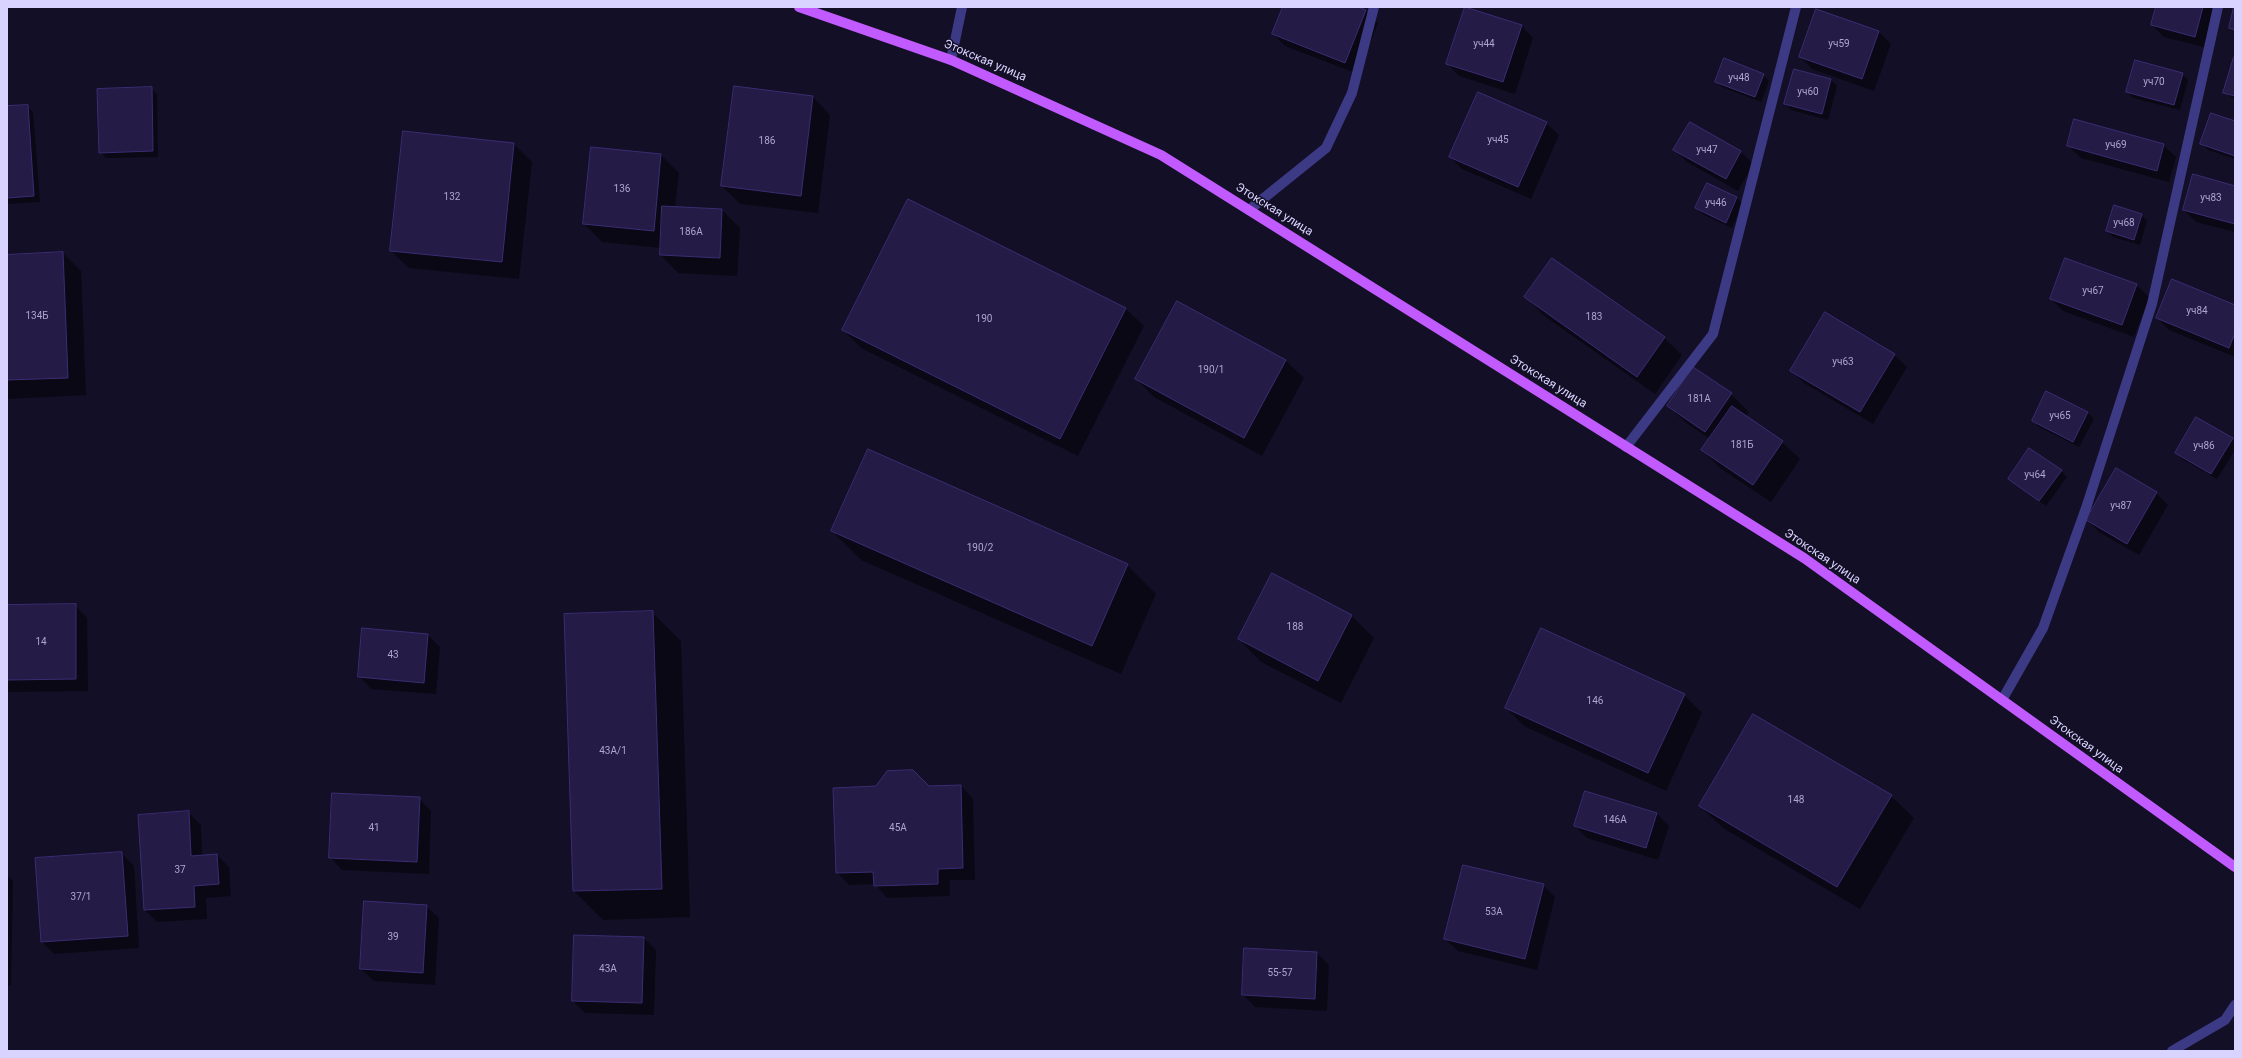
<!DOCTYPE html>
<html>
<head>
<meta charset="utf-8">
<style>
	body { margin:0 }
	#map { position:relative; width:2242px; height:1058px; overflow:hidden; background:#130f26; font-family:Roboto,sans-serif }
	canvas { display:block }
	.frame { position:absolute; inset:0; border:8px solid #d9d4ff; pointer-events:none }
</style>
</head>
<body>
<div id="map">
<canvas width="2242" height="1058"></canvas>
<div class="frame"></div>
</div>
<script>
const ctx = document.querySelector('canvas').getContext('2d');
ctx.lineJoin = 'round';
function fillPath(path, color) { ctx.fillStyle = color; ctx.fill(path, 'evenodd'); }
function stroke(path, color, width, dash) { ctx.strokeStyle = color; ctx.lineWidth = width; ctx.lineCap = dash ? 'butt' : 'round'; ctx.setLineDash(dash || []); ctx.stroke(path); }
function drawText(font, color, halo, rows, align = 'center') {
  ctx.font = font + ' Roboto,sans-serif'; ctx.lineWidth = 3; ctx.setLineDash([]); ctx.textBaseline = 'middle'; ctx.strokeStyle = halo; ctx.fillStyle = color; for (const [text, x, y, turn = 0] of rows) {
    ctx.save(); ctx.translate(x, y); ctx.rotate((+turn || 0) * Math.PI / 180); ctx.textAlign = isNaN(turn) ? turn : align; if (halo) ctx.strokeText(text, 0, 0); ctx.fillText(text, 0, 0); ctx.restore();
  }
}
const shadow = new Path2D(`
	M1284 7H1355L1366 11 1378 23 1358 74 1285 46 1273 34Z
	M2157 7H2213L2207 48 2164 37 2152 25Z
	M1521 25 1533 38 1515 94 1459 76 1447 63Z
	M1879 32 1891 44 1874 91 1812 69 1800 57Z
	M2235 58V100L2224 92Z
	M2182 74 2188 80 2180 110 2133 98 2127 92Z
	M1763 75 1769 81 1761 102 1722 87 1716 81Z
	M1831 80 1837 86 1828 120 1791 110 1785 104Z
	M151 88 157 94 158 157 106 158 100 152Z
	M813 97 830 115 818 213 740 204 722 186Z
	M27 106 33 112 40 202 7 204V107Z
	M1546 123 1559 135 1531 199 1462 169 1450 157Z
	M1690 123 1741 152 1753 164 1738 191 1687 162 1675 150Z
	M2235 123V159L2208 150 2202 144Z
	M514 144 532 162 519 279 409 268 391 251Z
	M2163 145 2176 157 2169 182 2081 158 2068 146Z
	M592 148 661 155 679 173 675 208 722 210 740 228 737 276 678 273 661 255V248L602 242 584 224Z
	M1707 184 1737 198 1743 204 1732 228 1702 214 1696 208Z
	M2235 187V232L2196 222 2184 210Z
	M909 200 1126 309 1144 326 1078 456 861 348 843 330Z
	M2141 215 2147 221 2140 245 2113 237 2107 231Z
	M63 253 81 271 86 395 7 399V256Z
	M2136 285 2149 297 2134 337 2063 311 2051 299Z
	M1526 297 1664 338 1682 355 1655 394 1543 315Z
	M1177 302 1286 361 1304 378 1262 456 1154 397 1136 379Z
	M2235 306V357L2169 330 2157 318Z
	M1894 355 1907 367 1873 424 1804 383 1791 370Z
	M1731 394 1749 412 1746 416 1782 442 1800 459 1771 502 1720 468 1702 450 1710 439 1686 423 1668 406Z
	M2088 413 2094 419 2079 447 2039 427 2033 421Z
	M2232 439 2235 442V450L2217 479 2182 459 2176 452Z
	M2061 471 2067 477 2046 506 2009 479Z
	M2156 493 2168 505 2139 555 2099 532 2087 520Z
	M832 531 1127 565 1156 594 1121 674 861 560Z
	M1272 575 1352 616 1374 638 1341 703 1261 662 1239 639Z
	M75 605 87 618 88 691 7 692V606Z
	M652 612 681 641 690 917 603 920 574 891 565 615Z
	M428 635 440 647 436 694 371 689 359 676Z
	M1684 695 1702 713 1666 791 1524 726 1506 708Z
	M961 786 973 799 975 880H950V896L887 898 875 884 849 885 837 872 929 787Z
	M1891 796 1914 818 1860 909 1723 828 1700 806Z
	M419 798 431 811 429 874 342 870 330 857Z
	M188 812 201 825 202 856 217 855 229 867 231 896 206 898 207 919 157 922 145 910 139 816Z
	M1657 814 1669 826 1658 860 1587 838 1575 826Z
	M121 853 134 866 139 948 54 954 42 942Z
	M7 875 13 881 11 986H7Z
	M1543 885 1555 897 1537 970 1458 951 1445 939Z
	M365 902 426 906 439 918 435 985 374 981 361 969Z
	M644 938 656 950 654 1015 585 1013 573 1001Z
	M1317 953 1329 965 1327 1011 1255 1007 1243 995Z`);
const building = new Path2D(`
	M1283 7H1358L1366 10 1345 63 1272 34Z
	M1465 7 1522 25 1503 82 1446 64Z
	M2156 7H2203L2195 37 2151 25Z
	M2234 7H2235V30L2229 28Z
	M1816 9 1879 31 1862 79 1799 57Z
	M2234 57H2235V96L2223 93Z
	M1724 58 1764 74 1755 97 1715 82Z
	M2135 60 2183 73 2174 105 2126 92Z
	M1794 69 1831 79 1822 114 1784 104Z
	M734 86 813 96 801 196 721 186Z
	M152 87 153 151 99 153 97 89Z
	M1478 92 1547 122 1518 187 1449 157Z
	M28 105 34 196 7 198V106Z
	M2211 113 2235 121V156L2200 144Z
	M2074 119 2164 144 2157 171 2067 146Z
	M1690 122 1741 151 1726 179 1673 150Z
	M403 131 514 143 502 262 390 251Z
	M591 147 661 154 654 231 583 224Z
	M2193 174 2235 186V224L2183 210Z
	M1707 183 1737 197 1726 223 1695 208Z
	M908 199 1126 308 1060 439 842 330Z
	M2114 205 2142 214 2134 240 2106 231Z
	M662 206 722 209 720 258 660 255Z
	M63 252 68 378 7 380V255Z
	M1552 258 1665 337 1637 377 1524 297Z
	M2065 258 2137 284 2122 325 2050 299Z
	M2172 279 2235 305V333L2229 348 2156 318Z
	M1177 301 1286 360 1244 438 1135 379Z
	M1825 312 1895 354 1860 412 1790 371Z
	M1693 367 1732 393 1705 432 1667 406Z
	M2046 391 2088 412 2073 442 2032 421Z
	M1732 406 1783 441 1753 485 1701 450Z
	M2196 417 2233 438 2211 474 2175 453Z
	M2029 448 2062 470 2039 501 2008 479Z
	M868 449 1128 564 1092 646 831 531Z
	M2116 468 2157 492 2127 544 2086 520Z
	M1272 573 1352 615 1318 681 1238 639Z
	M76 604V679L7 680V605Z
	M653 611 662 889 573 891 564 614Z
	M362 628 428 634 424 683 358 677Z
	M1541 628 1685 694 1648 773 1505 708Z
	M1753 714 1892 795 1837 887 1699 806Z
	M913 770 929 786 961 785 963 868 938 869V884L874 886 873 872 836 873 833 788 876 786 887 771Z
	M1585 791 1657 813 1646 848 1574 826Z
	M332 793 420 797 417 862 329 858Z
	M189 811 191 856 217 854 219 884 194 886 195 907 144 910 138 815Z
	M122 852 128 936 41 942 35 858Z
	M1463 865 1544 884 1525 959 1444 939Z
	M364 901 427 905 423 973 360 969Z
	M574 935 644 937 642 1003 572 1001Z
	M1244 948 1317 952 1315 999 1242 995Z`);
const minor = new Path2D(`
	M951 60 962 7
	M1249 210 1326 148 1352 93 1374 7
	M1626 447 1713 334 1796 7
	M2002 700 2043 628 2086 508 2152 304 2218 7
	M2172 1051 2225 1020 2235 1005`);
const major = new Path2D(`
	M799 7 951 60 1161 155 1804 558 2235 867`);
const numberNames = [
	["уч44",1484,44],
	["уч59",1839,44],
	["уч48",1739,78],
	["уч70",2154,82],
	["уч60",1808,92],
	["уч45",1498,140],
	["186",767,141],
	["уч69",2116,145],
	["уч47",1707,150],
	["136",622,189],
	["132",452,197],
	["уч83",2211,198],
	["уч46",1716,203],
	["уч68",2124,223],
	["186А",691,232],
	["уч67",2093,291],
	["уч84",2197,311],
	["134Б",37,316],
	["183",1594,317],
	["190",984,319],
	["уч63",1843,362],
	["190/1",1211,370],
	["181А",1699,399],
	["уч65",2060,416],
	["181Б",1742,445],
	["уч86",2204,446],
	["уч64",2035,475],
	["уч87",2121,506],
	["190/2",980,548],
	["188",1295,627],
	["14",41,642],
	["43",393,655],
	["146",1595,701],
	["43А/1",613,751],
	["148",1796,800],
	["146А",1615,820],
	["41",374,828],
	["45А",898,828],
	["37",180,870],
	["37/1",81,897],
	["53А",1494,912],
	["39",393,937],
	["43А",608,969],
	["55-57",1280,973]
];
const streetNames = [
	["Этокская улица",985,61,23],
	["Этокская улица",1274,210,32],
	["Этокская улица",1548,382,32],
	["Этокская улица",1822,557,34],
	["Этокская улица",2086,745,36]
];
fillPath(shadow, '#0007');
fillPath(building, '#241b47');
stroke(building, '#3b2d73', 1);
stroke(minor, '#3d3a85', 10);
stroke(major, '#c25bff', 10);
drawText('10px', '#aca6d1', null, numberNames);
drawText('12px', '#d9d4ff', '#130f26', streetNames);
</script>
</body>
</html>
